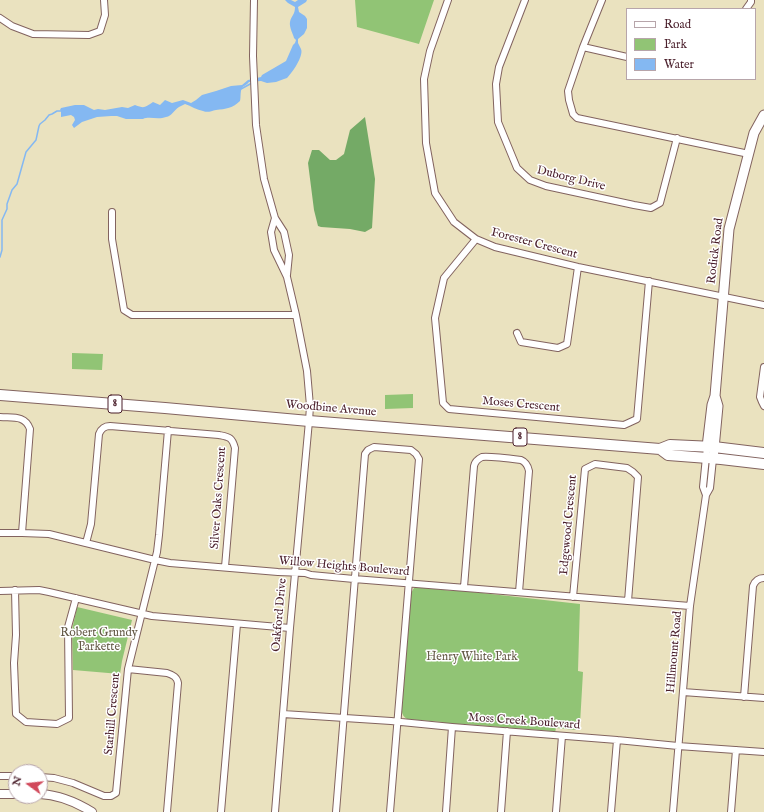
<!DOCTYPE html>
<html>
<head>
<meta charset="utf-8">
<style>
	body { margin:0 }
	#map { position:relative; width:764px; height:812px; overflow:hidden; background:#eae2bf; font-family:"IM FELL English",serif }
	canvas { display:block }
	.legend { position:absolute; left:626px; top:8px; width:130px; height:72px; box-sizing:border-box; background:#fff; border:1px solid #b7a5aa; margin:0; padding:5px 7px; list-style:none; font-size:12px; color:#4a1f2b }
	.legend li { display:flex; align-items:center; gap:8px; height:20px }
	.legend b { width:20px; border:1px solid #b7a5aa }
	.north { position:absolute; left:8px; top:764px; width:40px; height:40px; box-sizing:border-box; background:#fff; border:1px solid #b7a5aa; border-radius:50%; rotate:285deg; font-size:11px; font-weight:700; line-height:16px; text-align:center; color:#4a1f2b }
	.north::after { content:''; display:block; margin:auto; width:14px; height:18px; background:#d1495b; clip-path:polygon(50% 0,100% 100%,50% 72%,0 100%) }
</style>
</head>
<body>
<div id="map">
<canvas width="764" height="812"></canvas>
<ul class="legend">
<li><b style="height:5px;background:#fff"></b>Road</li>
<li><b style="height:11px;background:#91c475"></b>Park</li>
<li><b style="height:11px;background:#84b8f2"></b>Water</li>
</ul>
<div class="north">N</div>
</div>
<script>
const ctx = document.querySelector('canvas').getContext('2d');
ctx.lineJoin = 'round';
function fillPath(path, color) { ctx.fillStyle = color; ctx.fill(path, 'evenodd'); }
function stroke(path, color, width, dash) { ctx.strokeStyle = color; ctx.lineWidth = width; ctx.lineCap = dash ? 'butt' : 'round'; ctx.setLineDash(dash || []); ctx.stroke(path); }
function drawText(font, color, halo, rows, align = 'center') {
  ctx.font = font + ' "IM FELL English",serif'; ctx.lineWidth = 3; ctx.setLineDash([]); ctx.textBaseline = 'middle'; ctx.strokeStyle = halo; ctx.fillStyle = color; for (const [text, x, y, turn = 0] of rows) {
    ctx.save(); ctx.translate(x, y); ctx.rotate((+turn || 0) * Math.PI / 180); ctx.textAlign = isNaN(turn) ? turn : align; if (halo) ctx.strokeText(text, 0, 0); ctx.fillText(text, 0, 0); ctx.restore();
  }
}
const green = new Path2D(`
	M355 0H434L419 44 357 27Z
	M72 353 103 354 102 370 72 369Z
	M413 394V408L385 409V395Z
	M417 587 453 591 455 589 472 590 473 592 580 604 578 671 583 672 580 724H576V730L556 728 555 733H554L551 731 463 724 461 726 444 724 442 722 407 719C400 715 402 708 402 701L411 593 414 588Z
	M77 607 132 620 122 661 120 674 73 670 72 630Z`);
const forest = new Path2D(`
	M365 117 375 179 372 228 365 232 350 229 321 227 318 226 314 210 308 163 312 150H319L330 160H336L344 154 350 130Z`);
const water = new Path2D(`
	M285 0H291L295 2 298 0H307L306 2 298 7 299 12 305 16 307 19V28L304 34 298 39V43C299 45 300 47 301 49 304 56 292 73 287 78L284 79 276 82 267 83 261 81 249 82C247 85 243 86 242 88 240 91 241 98 240 101 233 108 226 109 216 110 211 111 208 113 203 111 197 110 191 106 185 104 183 105 181 106 179 107 174 110 172 116 166 117 158 120 149 116 143 119H126L117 116H111L97 117 82 122 74 128 72 125 75 120 74 117 71 115 61 117V111L60 110 61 108 75 105H84L94 110 98 109 105 110 122 107 128 108 135 105C145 109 145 107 153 102L160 105 165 100 172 103 183 100 191 103 196 100 202 95 216 91 231 86 242 85 248 80 261 77 262 75 286 61 293 45 295 43 296 40 294 38C293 34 289 27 290 22 291 16 295 15 295 7L288 3Z`);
const stream = new Path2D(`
	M241 89 252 83
	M0 257 2 250V220L7 209V204L12 190 17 184 26 152 36 140 39 126 40 124 45 120 49 115 52 114 57 111H61`);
const minor = new Path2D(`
	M254 0 253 56 256 125 264 179 275 218 284 232 289 255 287 275
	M448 0 430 51 424 79 426 143 435 193 454 222 476 239 495 247 578 267 764 305
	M525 0 499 67 496 84 498 122 517 168 530 180 546 186 634 205 651 208 660 203 677 138
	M602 0 583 47 568 91 569 100 573 114 577 118 749 154
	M746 9 751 2V0
	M0 18 12 26 33 34 89 35 100 31 105 15 104 0
	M583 47 627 57
	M112 212V239L124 310 132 315H296
	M275 218 271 232 274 250 287 277 296 315 307 371 310 406 309 421 290 628 275 812
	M476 239 444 278 435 318 443 403 449 409 624 425 637 419 649 281
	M517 333 521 342 558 348 567 344 578 267
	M764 367 760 397 762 402 764 406
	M0 417C13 418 25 415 30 429L22 533
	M706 495 703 487 707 447
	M0 533H22L49 534 155 560 170 563 278 572 305 573 311 575 354 579 690 606
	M86 543 91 524 99 434C101 429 104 426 110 426L219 435C229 437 232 437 235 448L225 567
	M464 587 474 466C475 461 478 459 482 457 489 456 513 459 521 460 526 462 528 466 529 471L519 592
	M15 590 16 635 14 663 16 714 26 722 57 724 69 718 68 627 76 598
	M0 591 39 590 49 592 152 616 290 628
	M573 597 585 469 595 464 627 468 633 472 638 477 628 601
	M128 669 167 673C173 675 177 677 178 683L167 812
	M683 692 764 698
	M744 697 753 586C755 581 758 578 764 578
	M283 714 391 721 452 727 617 740 678 746 764 752
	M0 776H16
	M40 777 54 778 73 783 104 796H111L116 793 128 669 157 552 159 535 168 430
	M221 812 237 624
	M336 812 365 454 368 450 374 447 411 450 416 454 419 459 390 812
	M446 812 452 727
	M501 812 507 731
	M556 812 562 736
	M611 812 617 740
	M673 812 690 606 706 495 710 488 713 459
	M731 812 736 750`);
const tertiary = new Path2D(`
	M0 794H16
	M40 794C59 795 76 802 92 812`);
const secondary = new Path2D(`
	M707 447 712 405 715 396 729 229 754 133 764 115
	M713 459 718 406 715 396`);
const primary = new Path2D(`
	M0 395 165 408 309 421 660 449 670 445 714 447 764 453
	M660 449 668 455 721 459 764 464`);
const shields = [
	[115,404,14],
	[520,437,14]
];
const shieldNames = [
	["8",115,404],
	["8",520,437]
];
const streetNames = [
	["Duborg Drive",571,179,14],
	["Forester Crescent",534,244,15],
	["Rodick Road",716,251,-83],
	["Moses Crescent",521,405,5],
	["Woodbine Avenue",331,409,5],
	["Silver Oaks Crescent",219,498,-86],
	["Edgewood Crescent",569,525,-85],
	["Willow Heights Boulevard",344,567,5],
	["Oakford Drive",280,615,-85],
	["Hillmount Road",675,652,-85],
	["Starhill Crescent",113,714,-85],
	["Moss Creek Boulevard",524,722,4]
];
const parkNames = [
	["Robert Grundy",99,634],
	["Parkette",99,648],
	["Henry White Park",472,658]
];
fillPath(green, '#91c475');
fillPath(forest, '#74aa66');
fillPath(water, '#84b8f2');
stroke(stream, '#84b8f2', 1.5);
stroke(minor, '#82635f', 8);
stroke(tertiary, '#82635f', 10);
stroke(secondary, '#82635f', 11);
stroke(primary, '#82635f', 12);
stroke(minor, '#fff', 6);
stroke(tertiary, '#fff', 8);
stroke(secondary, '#fff', 9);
stroke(primary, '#fff', 10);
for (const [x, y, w] of shields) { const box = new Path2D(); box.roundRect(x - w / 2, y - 9, w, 18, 3); ctx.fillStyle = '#fff'; ctx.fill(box); stroke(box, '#4a1f2b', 1); }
drawText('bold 11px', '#4a1f2b', null, shieldNames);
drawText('12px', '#4a1f2b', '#fff', streetNames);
drawText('12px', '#635945', '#fff', parkNames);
</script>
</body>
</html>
